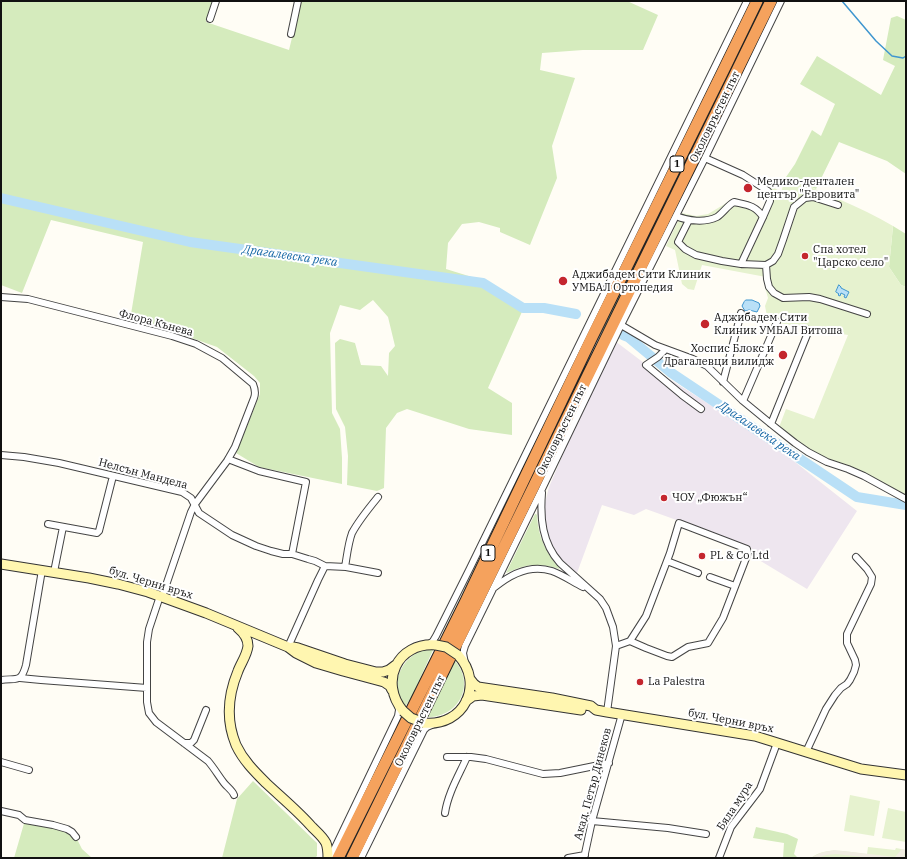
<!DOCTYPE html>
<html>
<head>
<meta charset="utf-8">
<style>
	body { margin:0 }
	#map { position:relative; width:907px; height:859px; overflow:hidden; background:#fffdf5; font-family:"IBM Plex Serif",serif }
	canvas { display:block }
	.frame { position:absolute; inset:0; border:2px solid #111; pointer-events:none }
</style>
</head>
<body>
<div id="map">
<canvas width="907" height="859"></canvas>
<div class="frame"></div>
</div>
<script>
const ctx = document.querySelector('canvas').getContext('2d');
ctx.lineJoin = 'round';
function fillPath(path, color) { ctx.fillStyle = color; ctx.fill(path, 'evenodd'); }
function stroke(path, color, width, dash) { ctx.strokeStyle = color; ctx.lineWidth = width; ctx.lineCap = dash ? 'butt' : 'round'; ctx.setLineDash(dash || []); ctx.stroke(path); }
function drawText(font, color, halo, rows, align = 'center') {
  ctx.font = font + ' "IBM Plex Serif",serif'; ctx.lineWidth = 4; ctx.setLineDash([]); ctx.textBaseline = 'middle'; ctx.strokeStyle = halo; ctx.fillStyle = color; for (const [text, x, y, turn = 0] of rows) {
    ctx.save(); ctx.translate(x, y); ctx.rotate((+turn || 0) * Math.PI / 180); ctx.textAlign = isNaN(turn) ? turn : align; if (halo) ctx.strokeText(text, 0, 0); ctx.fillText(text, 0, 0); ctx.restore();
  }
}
const industrial = new Path2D(`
	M615 341 644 363 771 443 857 511 807 589 754 557 751 547 646 509 634 515 602 505 577 573 559 557 548 539 545 523V503L549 487 564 452Z`);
const green = new Path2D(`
	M1 1H212L206 22 289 50 301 1H627L658 15 643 50H583L542 53 540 70 575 78 552 146 557 178 530 245 500 232V228L479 222 462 224 448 243 446 269 488 282 525 305 488 388 512 403V435L469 429 407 409 397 413 386 428 384 488 377 491 347 485 348 456 345 427 336 409 335 343 340 339 355 343 361 365 381 366 388 376 389 353 395 346 388 317 373 300 360 310 340 305 330 333 332 413 340 429 342 458V484L259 467 236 453 260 394V383L254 376 217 347 175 332 130 320 143 242 51 220 22 293 1 285Z
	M762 1H765L604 332 602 331Z
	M773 13 674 217 656 247 759 38Z
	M897 16 906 20V174L887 161 839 142 816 189 786 177 795 164 812 130 821 136 835 104 800 84 817 56 881 95 895 66 883 60 891 18Z
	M893 226 906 234V287L901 285 889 267Z
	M535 514H536L537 515C538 538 546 552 560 569 538 563 528 563 506 573Z
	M424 650H433L412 696 405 707C404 704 401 702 400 699 391 679 404 656 424 650Z
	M455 661C476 685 458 718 427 717Z
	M253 781 317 843V856L315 858H222L237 799Z
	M25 820 53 825 76 837 82 849 92 858H14Z
	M756 827 787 834 798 839 794 854 798 858H783L784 843 753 838Z`);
const pitch = new Path2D(`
	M786 177C822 192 859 206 893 226L889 267 901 285 906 287V499L864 476 827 462 778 430 786 409 814 419 848 335 768 321 765 306 768 298 765 287 766 277 702 265 694 290 688 289 682 284 675 250 666 246 682 213 696 216 708 214 728 202 734 201 763 209 771 186 781 192Z
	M850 795 880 801 874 836 844 831Z
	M888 808 906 812V842L882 838Z
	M868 847 895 850 896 848 906 850V858H811C826 846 848 852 867 854Z`);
const plaza = new Path2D(`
	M902 849 906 850 904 855 906 858H871L836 854 826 855 817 858H811L820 853 829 851 834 850 895 857Z`);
const water = new Path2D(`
	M839 285 841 287V288L849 292 846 298 844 297 845 295 841 293 840 296 838 295 839 294 836 292Z
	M746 300H752L759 303 760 306 757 312 749 310 745 311 742 306 744 302Z`);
const stream = new Path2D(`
	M842 1 876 41 892 56 903 58 906 56`);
const river = new Path2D(`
	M1 198 190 242 483 283 523 308H544L576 314
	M623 335 628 337 670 372 857 497 906 505`);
const street = new Path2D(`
	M210 19 216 1
	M291 34 298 1
	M705 158 743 175 768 191 770 201 763 217 741 264
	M676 216C688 221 705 223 717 217 723 213 728 205 734 202 747 205 755 205 763 217
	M689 220 678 242 685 249 696 255 722 261 741 264 766 265 773 261 778 254 783 240 794 207 805 198 813 197 838 205
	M766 265 767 279 769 287 774 293 783 298 809 297 820 299 867 314
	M1 297 28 299 172 336 196 344 222 358 253 384C255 389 256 393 254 398L235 447 227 461 195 504 191 512 162 597
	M621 325 655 345 693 359 707 366 743 401 771 424 795 443 808 452 827 462 848 469 864 476 906 499
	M665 350 658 357 646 365 682 395 701 409
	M723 382 741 313
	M743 401 777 322
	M771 424 809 330
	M1 455 24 457 59 463 182 492 191 498 199 513 232 535 256 546 271 551 283 554H292L308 559 315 561 325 566 346 567 378 573
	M228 459 259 471 306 482 292 554
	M542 493C540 518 542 543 560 563L600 599 606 608 613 627 616 646 607 712
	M679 523 747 549 748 553 723 618 708 643 688 647 672 657 667 656 646 648 630 641 646 616 670 553Z
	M48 524 97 533 99 531 113 476
	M667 561 698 573
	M345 567C347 556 348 544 352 533 359 520 369 508 378 497
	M54 572 63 527
	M710 577 735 586
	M495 587C512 573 531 564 552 571 563 575 573 582 583 587
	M160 596 149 629 147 642V702L149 713 156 722 208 761C214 768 218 775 224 783 227 787 232 790 234 795
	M428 645 433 641 436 636 470 568 747 1
	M616 646 630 641
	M288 647 318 580 325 566
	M465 663 463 653 465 646 542 489 621 325 705 158 781 1
	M20 678 41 680 147 688
	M1 680C17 678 21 683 26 665L42 570
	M184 743H191L194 740 206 710
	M806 752 826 709 835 695 841 688 847 684 850 680 854 672 856 665 855 660 847 643V634L871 584 872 577 867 569 856 557
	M447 757H471L486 759 543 774 560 773 609 763
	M1 762 29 770
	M1 811 19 815 25 820 53 825 67 829 72 832 76 837
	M445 813C448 793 459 775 467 757
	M592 821 668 828 706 834
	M330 858 398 716 399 710 398 705
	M361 858 424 730 427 727 434 724
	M568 858 585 855
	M584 858 592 821 622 714
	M719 858 731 827 760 789 777 743`);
const secondary = new Path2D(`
	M1 564 89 578 118 584 148 592 162 597 206 613 288 647 296 653 316 663 343 671 384 682 390 686 392 690
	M238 628C244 633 248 638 248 646 247 655 241 663 238 671 228 695 226 721 236 745 243 760 254 771 266 783 282 798 298 811 312 827 317 832 323 837 326 843 328 848 328 853 328 858
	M293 647 298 648 345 664 376 672H383L389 670 397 664
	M470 679 474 684 478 687 552 698 591 706 596 710 607 712 755 736 861 769 906 775
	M466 701 473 696 482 695 581 710
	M403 711C379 682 397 642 436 645
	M424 723C464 727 485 684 458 655`);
const highway = new Path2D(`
	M338 858 466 601 591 339 724 69 757 1
	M352 858 771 1`);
const secondaryBridge = new Path2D(`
	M436 645 446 647 458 655
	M403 711 411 718 424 723`);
const markers = [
	[748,188,5,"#c4262e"],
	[805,256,4,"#c4262e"],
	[563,281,5,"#c4262e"],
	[705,324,5,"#c4262e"],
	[783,355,5,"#c4262e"],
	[664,498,4,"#c4262e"],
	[702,556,4,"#c4262e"],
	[640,682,4,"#c4262e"]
];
const shields = [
	[677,164,14],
	[488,553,14]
];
const shieldNames = [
	["1",677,164],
	["1",488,553]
];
const streetNames = [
	["Околовръстен път",715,117,-64],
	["Флора Кънева",156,323,15],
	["Околовръстен път",562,430,-64],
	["Нелсън Мандела",143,474,15],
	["бул. Черни връх",151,583,17],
	["Околовръстен път",420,721,-64],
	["бул. Черни връх",731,721,11],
	["Акад. Петър Динеков",593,784,-75],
	["Бяла мура",735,806,-57]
];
const poiNames = [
	["Медико-дентален",757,182],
	["център \"Евровита\"",757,195],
	["Спа хотел",813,250],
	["\"Царско село\"",813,263],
	["Аджибадем Сити Клиник",572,275],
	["УМБАЛ Ортопедия",572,288],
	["Аджибадем Сити",714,318],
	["Клиник УМБАЛ Витоша",714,331],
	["Хоспис Блокс и",774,349,"right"],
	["Драгалевци вилидж",774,362,"right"],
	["ЧОУ „Фюжън“",672,498],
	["PL & Co Ltd",710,556],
	["La Palestra",648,682]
];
const waterNames = [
	["Драгалевска река",290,256,8],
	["Драгалевска река",759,431,34]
];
fillPath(industrial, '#eee6ef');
fillPath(green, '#d5ebbd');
fillPath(pitch, '#e6f2cf');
fillPath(plaza, '#f1ede2');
fillPath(water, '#b9e0f7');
stroke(water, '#3f96cf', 1);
stroke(stream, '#3f96cf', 1.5);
stroke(river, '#b9e0f7', 10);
stroke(street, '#444', 8);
stroke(secondary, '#333', 11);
stroke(highway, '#222', 13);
stroke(street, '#fff', 6);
stroke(secondary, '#fff6b0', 9);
stroke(highway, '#f5a25d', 11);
stroke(secondaryBridge, '#333', 11, []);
stroke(secondaryBridge, '#fff6b0', 9);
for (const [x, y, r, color] of markers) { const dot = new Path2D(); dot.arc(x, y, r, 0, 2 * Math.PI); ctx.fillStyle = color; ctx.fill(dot); stroke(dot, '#fff', 1.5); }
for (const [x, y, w] of shields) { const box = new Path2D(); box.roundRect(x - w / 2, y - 8, w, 16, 3); ctx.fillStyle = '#fff'; ctx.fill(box); stroke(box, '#111', 1); }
drawText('bold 10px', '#111', null, shieldNames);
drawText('11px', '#111', '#fff', streetNames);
drawText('11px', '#111', '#fff', poiNames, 'left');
drawText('italic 12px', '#1768a6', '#fff', waterNames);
</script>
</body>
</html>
